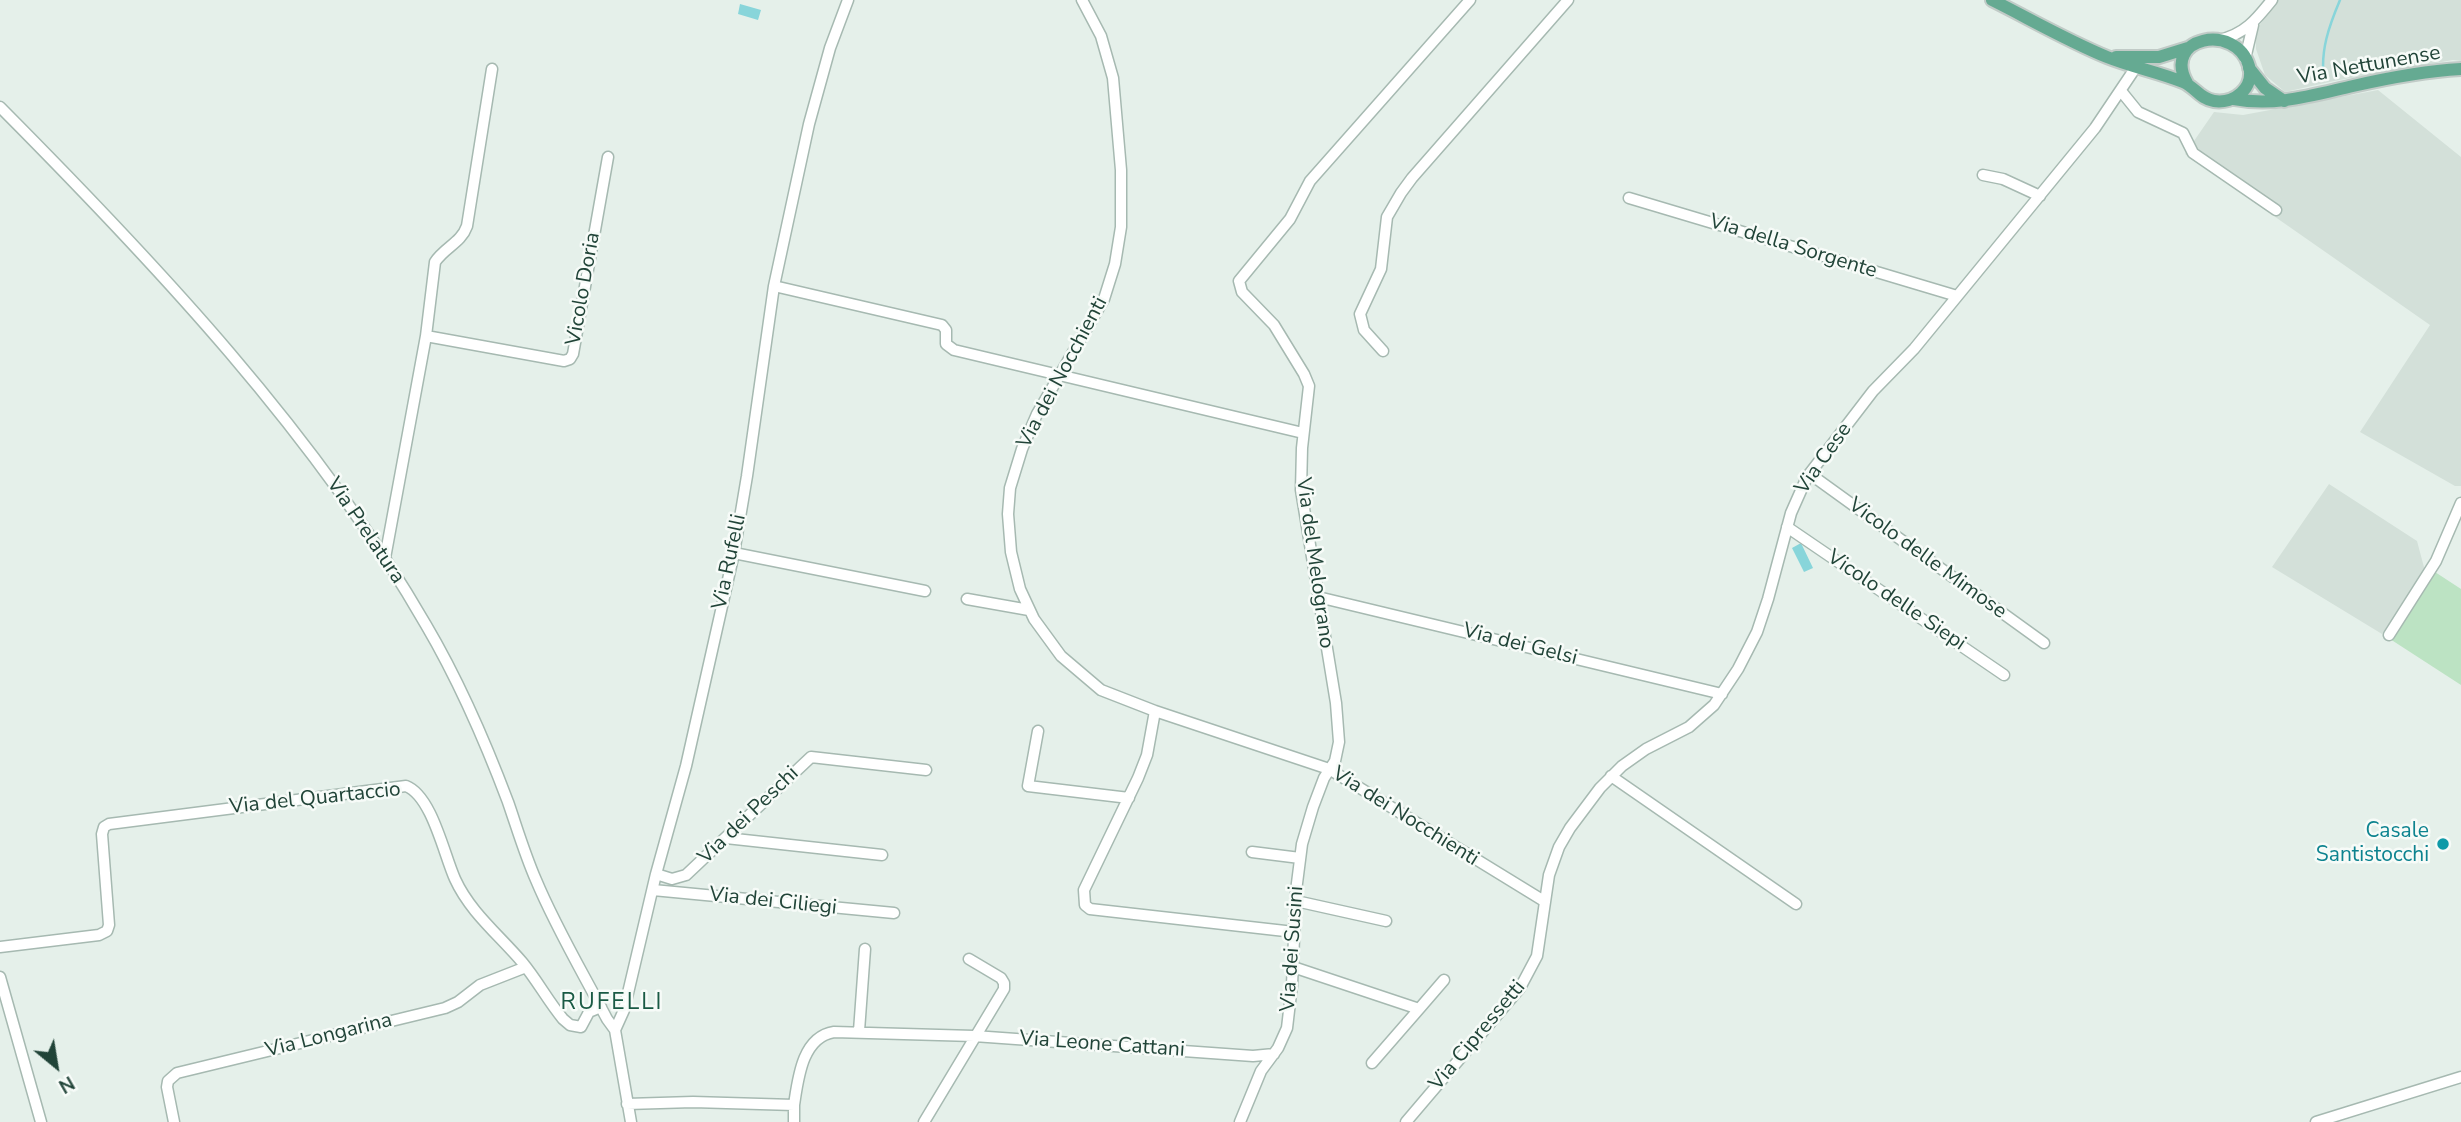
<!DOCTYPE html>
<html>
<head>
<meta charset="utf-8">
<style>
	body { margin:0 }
	#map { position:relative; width:2461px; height:1122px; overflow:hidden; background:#e5f0ea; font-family:"Nunito Sans",sans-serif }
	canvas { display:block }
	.north { position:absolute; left:21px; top:1031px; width:70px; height:70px; -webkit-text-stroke:5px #f7fbf8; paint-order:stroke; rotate:150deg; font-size:19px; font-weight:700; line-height:28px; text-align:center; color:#214438 }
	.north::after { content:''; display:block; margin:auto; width:24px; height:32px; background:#214438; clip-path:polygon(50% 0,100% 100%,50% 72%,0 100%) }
</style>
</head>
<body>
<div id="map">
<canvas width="2461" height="1122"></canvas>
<div class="north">N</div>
</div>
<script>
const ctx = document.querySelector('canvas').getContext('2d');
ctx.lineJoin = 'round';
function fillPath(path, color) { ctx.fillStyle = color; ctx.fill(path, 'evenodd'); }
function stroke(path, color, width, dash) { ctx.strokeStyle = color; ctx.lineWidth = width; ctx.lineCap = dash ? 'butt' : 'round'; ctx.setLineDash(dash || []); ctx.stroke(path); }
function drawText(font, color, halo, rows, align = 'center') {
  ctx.font = font + ' "Nunito Sans",sans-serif'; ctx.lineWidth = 5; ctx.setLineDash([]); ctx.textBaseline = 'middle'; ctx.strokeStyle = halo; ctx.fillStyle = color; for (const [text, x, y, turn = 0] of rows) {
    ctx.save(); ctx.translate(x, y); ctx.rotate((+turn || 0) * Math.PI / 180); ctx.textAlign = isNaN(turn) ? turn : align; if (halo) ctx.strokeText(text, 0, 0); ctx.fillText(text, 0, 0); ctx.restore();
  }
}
const built = new Path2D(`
	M2278 0H2461V61L2453 60 2334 81 2285 92 2265 75 2256 49V30Z
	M2378 90 2461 157V486H2455L2360 432 2430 325 2185 154 2214 112 2243 115Z
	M2329 484 2417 541 2425 571 2382 634 2272 567Z`);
const green = new Path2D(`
	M2435 572 2461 589V685L2390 639Z`);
const water = new Path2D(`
	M740 4 761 10 758 20 738 14Z
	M1801 543 1813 568 1804 572 1792 548Z`);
const stream = new Path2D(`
	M2324 79C2320 51 2329 26 2340 0`);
const minor = new Path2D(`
	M1082 0 1101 36 1113 78 1121 170V227L1115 264 1104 299 1037 414 1022 449 1010 488 1008 514 1011 552 1020 589 1034 619 1061 656 1101 690 1155 711 1329 769 1544 901
	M2219 40C2245 34 2256 20 2272 0
	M2245 59 2253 25
	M2121 91 2138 112 2183 133 2193 153 2276 210
	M0 107C155 263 316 434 426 625 459 681 485 741 508 802 517 828 525 855 536 880 556 928 583 973 607 1019L615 1030
	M1983 175 2003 179 2040 196
	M1629 198 1957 296
	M774 286 942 325 946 330V344L954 350 1303 433
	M426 336 435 262C445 247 461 243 467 226L492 69
	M1383 351 1364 330 1360 314 1381 269 1387 217 1401 193 1412 178 1568 0
	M1810 474 2044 643
	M1787 527 2004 675
	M734 553 925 591
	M385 558 426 336 564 361 570 359 573 354 608 157
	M1318 597 1722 694
	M967 599 1029 610
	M2389 635 2436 561 2461 503
	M1155 711 1147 755 1138 778 1084 890 1085 905 1090 909 1294 932
	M1038 731 1028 786 1129 798
	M1611 776 1796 904
	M726 838 882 855
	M1252 852 1300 858
	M656 874 672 879 686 875 811 757 926 770
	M653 890 894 913
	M1296 901 1386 921
	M0 947 99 935 107 931 109 925 102 834 104 827 109 824 406 786C432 796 444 855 455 879 470 912 499 935 522 962 537 980 548 1001 563 1019L570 1025 581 1027 589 1012 601 1007
	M1293 967 1419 1009 1372 1063
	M0 977 41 1122
	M1419 1009 1444 980
	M859 1031 865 949
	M627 1104 693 1102 794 1105V1122
	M794 1105C798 1079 802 1037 834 1032L974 1036 1253 1056 1274 1054
	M174 1122 167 1087 168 1081 177 1073 445 1008 458 1002 480 985 526 967
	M631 1122 615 1030 624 1010 656 874 686 766 734 553 747 476 774 286 809 124 830 48 848 0
	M924 1122 1004 989V983L1001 978 969 959
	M1240 1122 1261 1071 1278 1048 1287 1028 1292 985 1296 891 1302 844 1313 807 1324 778 1335 761 1339 742 1336 703 1301 490 1302 448 1309 386 1304 374 1274 325 1242 292 1239 281 1290 219 1310 181 1470 0
	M1406 1122 1520 988 1537 956 1549 875 1559 847 1570 828 1600 788 1622 766 1646 749 1689 727 1714 705 1738 669 1757 632 1768 599 1791 513 1807 477 1873 391 1914 349 2095 128 2136 67
	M2316 1122 2461 1077`);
const major = new Path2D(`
	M1992 0C2030 19 2068 41 2107 57 2132 67 2158 72 2183 82 2195 87 2200 99 2214 101 2234 104 2255 88 2249 66 2236 22 2161 37 2187 83
	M2116 57H2159L2188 48
	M2249 68 2265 88 2284 101
	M2234 99C2275 107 2313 95 2353 86 2388 78 2425 71 2461 69`);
const markers = [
	[2443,844,7,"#0f9aa8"]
];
const streetNames = [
	["Via Nettunense",2369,66,-10],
	["Via della Sorgente",1793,247,17],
	["Vicolo Doria",584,289,-80],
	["Via dei Nocchienti",1063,373,-62],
	["Via Cese",1824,459,-55],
	["Via Prelatura",365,531,56],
	["Vicolo delle Mimose",1927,559,36],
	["Via Rufelli",730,562,-78],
	["Via del Melograno",1314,563,82],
	["Vicolo delle Siepi",1896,601,34],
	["Via dei Gelsi",1520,645,14],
	["Via del Quartaccio",315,799,-6],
	["Via dei Peschi",749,816,-44],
	["Via dei Nocchienti",1405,817,32],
	["Via dei Ciliegi",773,902,6],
	["Via dei Susini",1293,949,-86],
	["Via Longarina",329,1036,-14],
	["Via Cipressetti",1478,1036,-50],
	["Via Leone Cattani",1102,1045,4]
];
const cultureNames = [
	["Casale",2429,832],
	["Santistocchi",2429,856]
];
const neighbourhoodNames = [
	["RUFELLI",612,1003]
];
fillPath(built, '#d3e0d9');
fillPath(green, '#bce3c3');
fillPath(water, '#88d5da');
stroke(stream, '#88d5da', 2.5);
stroke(minor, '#a6b9b1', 13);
stroke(major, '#c1cbc7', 16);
stroke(minor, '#fff', 10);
stroke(major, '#65aa92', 12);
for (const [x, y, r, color] of markers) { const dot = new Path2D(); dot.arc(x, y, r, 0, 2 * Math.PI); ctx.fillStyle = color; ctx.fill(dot); stroke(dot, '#f7fbf8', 2.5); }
drawText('21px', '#214438', '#f7fbf8', streetNames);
drawText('21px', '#0d838f', '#f7fbf8', cultureNames, 'right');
ctx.letterSpacing = '2px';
drawText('23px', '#1a5a44', '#f7fbf8', neighbourhoodNames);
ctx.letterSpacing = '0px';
</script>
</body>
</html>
